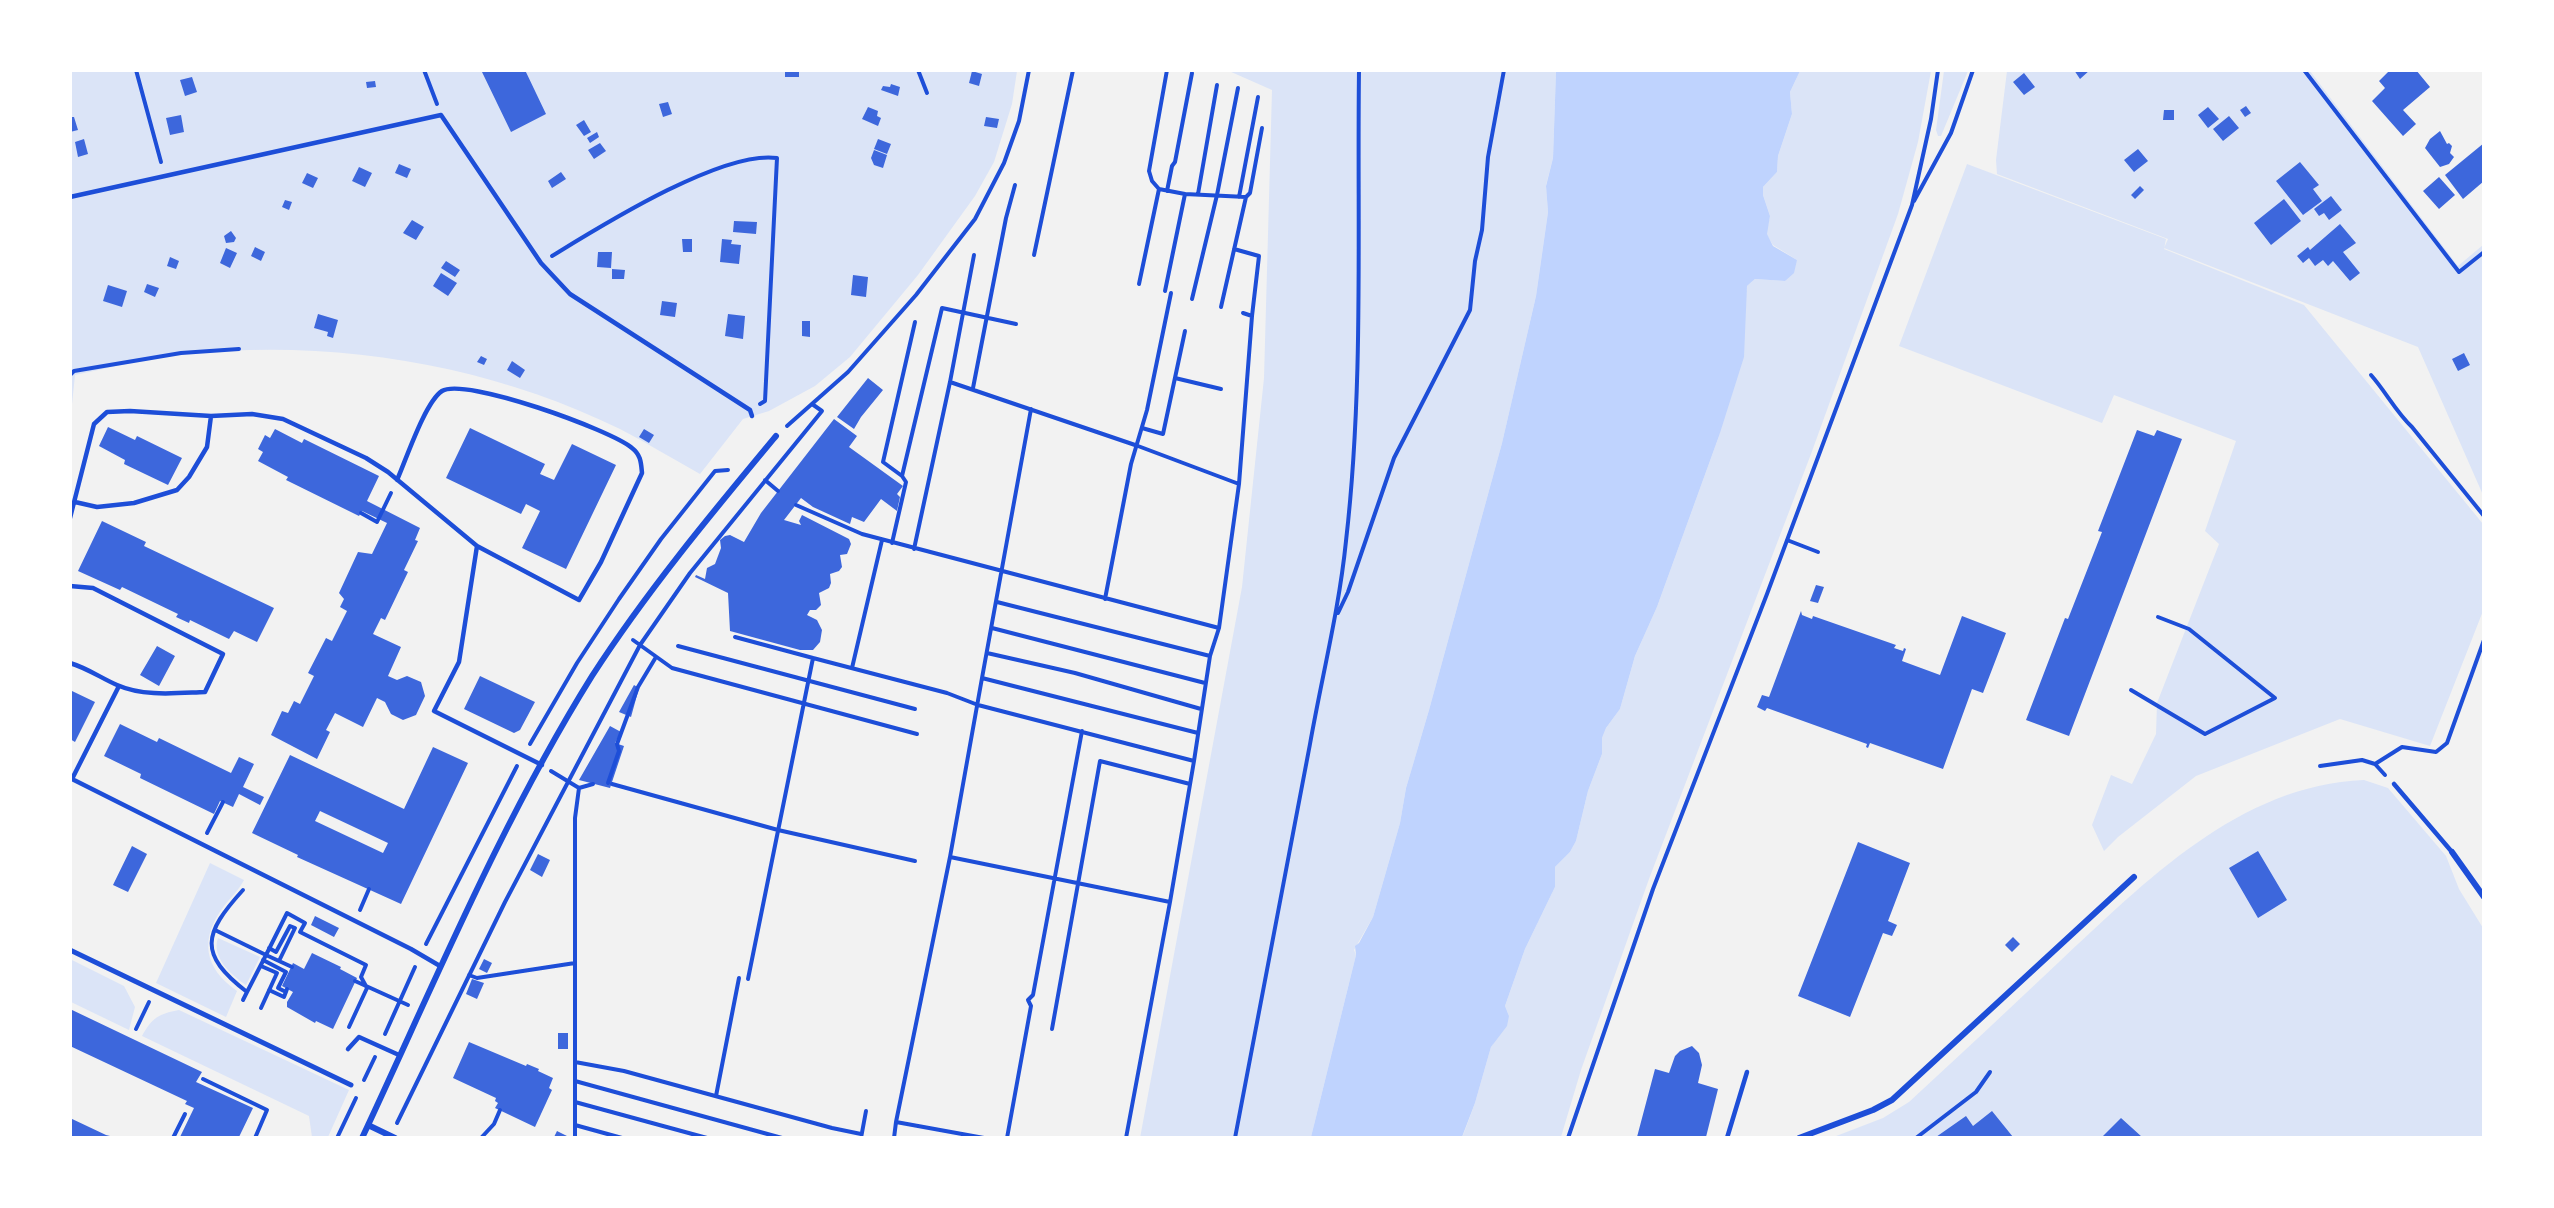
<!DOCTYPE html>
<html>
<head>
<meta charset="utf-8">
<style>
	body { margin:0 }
	#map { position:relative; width:2554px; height:1208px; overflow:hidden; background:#f2f2f2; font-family:"Roboto Condensed",sans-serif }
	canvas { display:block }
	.frame { position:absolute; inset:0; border:72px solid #fff; pointer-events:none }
</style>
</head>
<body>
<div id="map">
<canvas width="2554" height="1208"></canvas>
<div class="frame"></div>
</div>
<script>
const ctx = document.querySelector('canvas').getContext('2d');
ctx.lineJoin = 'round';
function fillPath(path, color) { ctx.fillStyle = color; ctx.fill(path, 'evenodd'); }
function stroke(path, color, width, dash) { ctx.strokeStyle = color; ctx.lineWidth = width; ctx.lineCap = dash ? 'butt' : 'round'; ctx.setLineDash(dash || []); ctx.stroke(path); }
const green = new Path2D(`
	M71 71H1017L1012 104 994 162 975 196 918 275 850 357 815 386 769 411 743 419 700 474C673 459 647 443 620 429 487 364 334 339 187 354 149 358 112 367 75 375L71 414Z
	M1229 71H1556L1553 158 1546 185 1548 212 1536 296 1502 443 1429 710 1406 788 1400 823 1373 917 1354 950 1356 955 1311 1137 1140 1138 1242 587 1264 378 1272 90Z
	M1800 71H1931L1918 142 1898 214 1811 454 1649 879 1581 1070 1561 1137 1462 1138 1475 1103 1491 1047 1509 1016 1505 1006 1525 949 1555 887V867L1570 852 1576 841 1588 791 1602 754V738L1606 728 1620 709 1635 656 1657 607 1719 436 1747 286 1755 279 1785 281 1797 260 1773 245 1766 234 1770 216 1763 195V187L1777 172 1778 156 1792 114 1790 92Z
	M1944 71H1968L1941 136H1938L1936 130Z
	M2007 71H2310L2458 266 2483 245V495L2418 347 2164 248 2168 239 1997 174 1996 160Z
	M1967 164 2166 239 2164 249 2304 305 2483 524V611L2430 746 2340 719 2196 776 2118 837 2104 851 2092 825 2111 775 2132 784 2156 734 2157 703 2219 544 2205 531 2236 441 2114 395 2102 423 1899 346Z
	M2364 780 2388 788 2446 856 2459 889 2483 928V1137L1831 1138 1883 1118 1909 1102C1959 1056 2009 1009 2059 962 2145 882 2239 785 2364 780Z
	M210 863 244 880C239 890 231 897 224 906 199 939 204 968 237 991L226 1017 156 983Z
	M218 938 260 957 246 985C231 975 211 957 218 938Z
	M70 959 124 986 135 1007 129 1030 71 1002Z
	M179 1010 349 1090 328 1137H312L309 1116 142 1036C152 1018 158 1014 179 1010Z`);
const water = new Path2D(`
	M1556 71H1800L1790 92 1792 114 1778 156 1777 172 1763 187V195L1770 216 1767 234 1773 246 1797 260 1794 273 1785 281 1755 279 1747 286 1744 357 1719 436 1657 607 1635 656 1620 709 1606 728 1602 738V754L1588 791 1576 841 1570 852 1555 867V887L1525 949 1505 1006 1509 1016 1507 1026 1491 1047 1475 1103 1462 1137H1311L1356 955 1355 946 1359 943 1373 917 1400 823 1406 788 1429 710 1502 443 1536 296 1548 212 1546 186 1553 158Z`);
const building = new Path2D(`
	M485 70H525L546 114 511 132 482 72Z
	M785 70H799V77H785Z
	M2074 70H2090L2080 79Z
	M2390 70H2416L2430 87 2403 110 2416 124 2403 136 2372 101 2385 88 2379 81Z
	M972 71 982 74 979 86 969 83Z
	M2024 73 2035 87 2024 95 2013 82Z
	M192 77 197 92 185 96 180 80Z
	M375 81 376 87 367 88 366 82Z
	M891 84 900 87 898 96 881 90 883 86 890 87Z
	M668 102 672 114 663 117 659 104Z
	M2246 106 2251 113 2245 117 2240 110Z
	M868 107 878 111 877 116 881 118 878 126 862 119Z
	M2208 107 2219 119 2208 128 2198 115Z
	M2164 110H2174V120H2163Z
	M181 115 184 132 170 135 166 118Z
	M2229 116 2239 128 2223 141 2213 129Z
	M70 117H74L78 130 70 132Z
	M986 117 999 119 997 128 984 126Z
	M584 120 591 132 584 136 576 125Z
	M2440 131 2447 144 2449 143 2452 146 2450 153 2454 157 2449 164 2440 167 2425 148 2430 139Z
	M597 132 599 137 590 143 587 138Z
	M84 139 88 154 78 157 75 142Z
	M878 139 891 144 887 154 874 149Z
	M600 143 606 151 594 159 588 150Z
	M2484 143V181L2463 199 2445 175Z
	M2138 149 2148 161 2134 172 2124 160Z
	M874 150 887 155 883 168 874 165 871 158Z
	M2300 162 2319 185 2313 189 2322 201 2303 215 2276 181Z
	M399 164 411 169 407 178 395 173Z
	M359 167 372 173 365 187 352 181Z
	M561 172 566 179 552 188 548 181Z
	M307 173 318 178 313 188 302 183Z
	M2439 177 2455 195 2439 209 2423 191Z
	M2140 186 2144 190 2135 199 2131 195Z
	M2331 196 2342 210 2329 220 2324 213 2319 216 2314 209Z
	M2284 199 2301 221 2271 245 2254 223Z
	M285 200 292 202 289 210 282 207Z
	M412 220 424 227 416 240 403 233Z
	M734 221 757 222 756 234 733 232Z
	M2340 224 2356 243 2343 252 2360 273 2350 281 2333 261 2328 266 2323 260 2315 266 2309 258 2303 263 2297 256 2308 247 2310 250Z
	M231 231 236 238 234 242 226 243 224 236Z
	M682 239H692V252H683Z
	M722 239 732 240 731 244 741 245 739 264 720 262Z
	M255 247 265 252 261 261 251 256Z
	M226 248 237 253 230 268 220 263Z
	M598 252H612L611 268 597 267Z
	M170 257 179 261 176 269 167 266Z
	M446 261 460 270 455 277 441 268Z
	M612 269 625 270 624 279H612Z
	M441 273 457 283 448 296 433 286Z
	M853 275 868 277 866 297 851 295Z
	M147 284 159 288 155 297 144 292Z
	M108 285 127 291 122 307 103 301Z
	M662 301 677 303 675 317 660 315Z
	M318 314 338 320 333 338 327 336 328 332 314 328Z
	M728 314 745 316 743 339 725 336Z
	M802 321H810V337L802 336Z
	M2464 353 2470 365 2458 371 2452 359Z
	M481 356 487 359 484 365 477 362Z
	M512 361 525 370 520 378 507 370Z
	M868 378 883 390 861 417 854 429 837 417Z
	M834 419 857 436 849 447 903 486 897 494 900 497 897 511 881 499 864 522 852 517 850 524 813 507 801 498 784 520 801 525 799 521 802 515 849 539 851 544 847 554 840 555 842 567 839 571 830 574 831 583 829 588 819 593 821 605 816 610H810L807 615 817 620 822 630 820 642 813 650H800L730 631 728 593 695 577 696 575 705 579 707 568 715 564 721 548 720 540 725 536 730 535 744 542 761 513Z
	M108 427 135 440 137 436 182 458 168 485 124 464 125 460 99 446Z
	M470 428 545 464 540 474 554 480 572 444 616 465 566 569 522 548 540 511 526 504 521 514 446 478Z
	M275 429 302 443 304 439 379 476 367 501 420 528 415 540 418 541 404 570 408 572 385 620 381 618 373 634 401 647 388 676 397 680 407 676 421 682 425 696 416 715 403 720 391 714 385 702 377 698 363 727 335 713 326 730 330 732 317 759 271 735 282 711 288 713 294 701 300 704 314 676 308 673 326 638 332 641 347 611 340 607 344 599 339 593 358 552 372 554 387 523 362 511 359 516 286 480 288 477 258 461 263 452 258 449 265 435 270 438Z
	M644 429 654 435 649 443 639 437Z
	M2137 430 2154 436 2157 430 2182 439 2069 736 2026 720 2065 618 2068 619 2102 532 2098 531Z
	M102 521 146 542 144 546 274 608 257 642 234 631 229 639 190 620 189 623 176 617 178 614 122 587 120 590 78 571Z
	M1816 585 1824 587 1818 603 1810 601Z
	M1801 611 1802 615 1812 619 1813 616 1896 645 1894 648 1903 651 1904 648 1906 649 1902 661 1940 675 1962 616 2006 633 1983 693 1972 689 1943 769 1870 743 1868 748 1866 747 1867 744 1767 708 1765 711 1757 707 1762 695 1769 697Z
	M157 646 175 656 159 686 140 675Z
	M480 676 535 702 520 730 514 733 464 709Z
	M634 685 639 688 631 717 619 712Z
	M72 691 95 702 75 742 70 739Z
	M120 724 157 742 159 738 231 773 239 757 254 764 243 787 264 797 260 805 239 794 233 807 220 801 214 814 140 778 141 774 104 756Z
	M610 726 621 732 615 743 624 746 610 788 579 780Z
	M433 747 468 763 401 904 297 857 298 855 252 833 290 755 404 809ZM320 811 388 843 383 853 315 821Z
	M1858 842 1910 863 1888 921 1897 925 1892 936 1883 933 1850 1017 1798 996Z
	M132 846 147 854 128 892 113 885Z
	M2258 851 2287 900 2258 918 2229 868Z
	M538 854 550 860 542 877 530 870Z
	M315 916 339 928 334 937 311 925Z
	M2013 937 2020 944 2012 952 2005 945Z
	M312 953 341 967 340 969 357 978 333 1029 316 1021 315 1023 287 1007V1002L293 992 282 986 293 963 304 969Z
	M484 959 492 963 487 973 479 969Z
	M472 979 484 983 477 999 466 994Z
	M70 1009 202 1072 196 1082 253 1108 239 1137H180L194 1108 185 1104 187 1101 70 1046Z
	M558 1033H568V1049H558Z
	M469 1042 526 1066 527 1064 539 1069 538 1071 553 1078 549 1088 552 1090 535 1127 495 1108 498 1103 495 1101 496 1098 453 1078Z
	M1692 1046 1699 1053 1702 1065 1698 1083 1718 1089 1706 1137H1637L1655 1069 1669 1073 1675 1056 1680 1051Z
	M1992 1111 2013 1137H1936L1966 1116 1973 1126Z
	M70 1118 106 1135 114 1137H70Z
	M2121 1118 2142 1137H2102Z
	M557 1131 569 1137H554Z`);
const path = new Path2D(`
	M136 70 161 162
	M424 70 437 104
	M918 70 927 93
	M2304 70 2459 272 2484 252
	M1159 189 1152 181 1149 171 1167 70
	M1167 191 1172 166 1175 162 1192 73
	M1198 194 1217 85
	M1239 197 1258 97
	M1246 197 1250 193 1262 128
	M1914 201 1951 133 1973 70
	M1234 249 1259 256 1252 316
	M1034 255 1073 70
	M552 256C601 226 722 150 777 158L765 401 760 404
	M1139 284 1159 189 1185 194 1246 197 1221 307
	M1165 291 1185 194
	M1192 299 1217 195 1238 88
	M70 375 74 371 181 353 239 349
	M2371 375C2386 392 2396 412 2412 427L2484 516
	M1175 378 1221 389
	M950 382 1138 446 1239 484
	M973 388 1006 218 1015 185
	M1031 409 982 678 1198 733
	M787 426 848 372 916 295 975 219 1004 163 1019 121 1029 70
	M1142 428 1163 434 1185 331
	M902 476 883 462 915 322
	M765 480 778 491
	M796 505 862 534 1219 628
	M361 513 377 522 391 493
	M1787 540 1818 552
	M892 543 906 482 902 476 942 308 1016 324
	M914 549 950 382 974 255
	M1105 599 1131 464 1147 410 1171 293
	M997 602 1210 656
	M1338 613 1348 592 1394 458 1470 310 1475 261 1482 230 1488 157 1504 70
	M992 628 1205 683
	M735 637 813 658
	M633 640 672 668 917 734
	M678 646 915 709
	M987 653 1075 673 1201 709
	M852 668 882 540
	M982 678 950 857 1170 902 1126 1138
	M2131 690 2205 734 2275 698 2189 629 2158 617
	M530 744 577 663 619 599 661 539 715 471 728 470
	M2375 764 2402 747 2436 752 2447 743 2484 640
	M2320 766 2362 760 2375 764 2385 775
	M551 771 579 788 593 784
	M608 783 619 751 617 744 638 687 656 657
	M612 784 778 830 915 861
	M207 833 223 802
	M1170 902 1194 761
	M360 910 369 889
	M215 930 266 955 287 913 305 923 300 932 366 965 361 977 367 988 349 1027
	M426 944 517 766
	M269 948 276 952 290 926 295 928 279 961
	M263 960 286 972 278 988 286 992
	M261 966 277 973 261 1008
	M469 975 477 978 575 963
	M748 979 813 658 947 693 978 705 1194 761 1210 656 1219 628 1239 484 1252 316 1243 313
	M355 981 408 1005
	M269 990 284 997 287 989
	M247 992 266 955 292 967
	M243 1000 247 992C198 954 203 934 243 890
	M136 1029 149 1002
	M1052 1029 1100 761 1190 784
	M385 1034 415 967
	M575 1062 624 1071 832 1128 861 1134
	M203 1079 267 1110 255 1138
	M364 1080 375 1057
	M575 1081 782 1138
	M716 1096 739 978
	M575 1102 707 1138
	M896 1122 950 857
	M397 1123 505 902 640 645 690 573 822 411 812 404
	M575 1125 622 1138
	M173 1138 185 1114
	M337 1138 356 1098
	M481 1138 494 1124 500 1110
	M575 1138V818L579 788
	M861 1138 866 1111
	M894 1138 896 1122 984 1138
	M1007 1138 1031 1006 1028 1000 1033 995 1082 731
	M1235 1138C1261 1006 1286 875 1310 744 1322 676 1339 610 1346 541 1364 385 1357 227 1359 70
	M1568 1138 1653 889 1767 594 1912 205 1931 119 1938 70
	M1916 1138 1976 1092 1990 1072`);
const service = new Path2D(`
	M70 197 441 115 541 263 570 294 750 410 752 416
	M397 480C406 460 425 402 442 391 465 377 611 430 632 448 641 455 641 463 642 473L601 562 579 600 477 546
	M75 502 97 507 134 503 177 490 189 477 207 447 211 416
	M70 518 94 424 107 412 130 411 211 416 252 414 283 419 366 458 388 472 477 546 459 662 434 711 542 765
	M70 586 93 588 223 654 205 692C177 693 144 697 117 685 101 678 87 668 70 663
	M70 778 411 949 440 966
	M72 779 119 686
	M2394 784 2452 852
	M348 1049 359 1037 399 1055
	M1727 1138 1747 1072`);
const pedestrian = new Path2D(`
	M70 950 351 1085`);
const minor = new Path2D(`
	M2452 852 2484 897
	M368 1125 395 1138
	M362 1138C435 982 501 822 592 676 647 591 712 513 776 436
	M1799 1138 1873 1110 1892 1100 2134 877`);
fillPath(green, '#dbe4f7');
fillPath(water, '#bfd3fe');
fillPath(building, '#3d67dc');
stroke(path, '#1d4ed8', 4);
stroke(service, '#1d4ed8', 4.5);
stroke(pedestrian, '#1d4ed8', 5);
stroke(minor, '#1d4ed8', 6);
</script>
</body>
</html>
